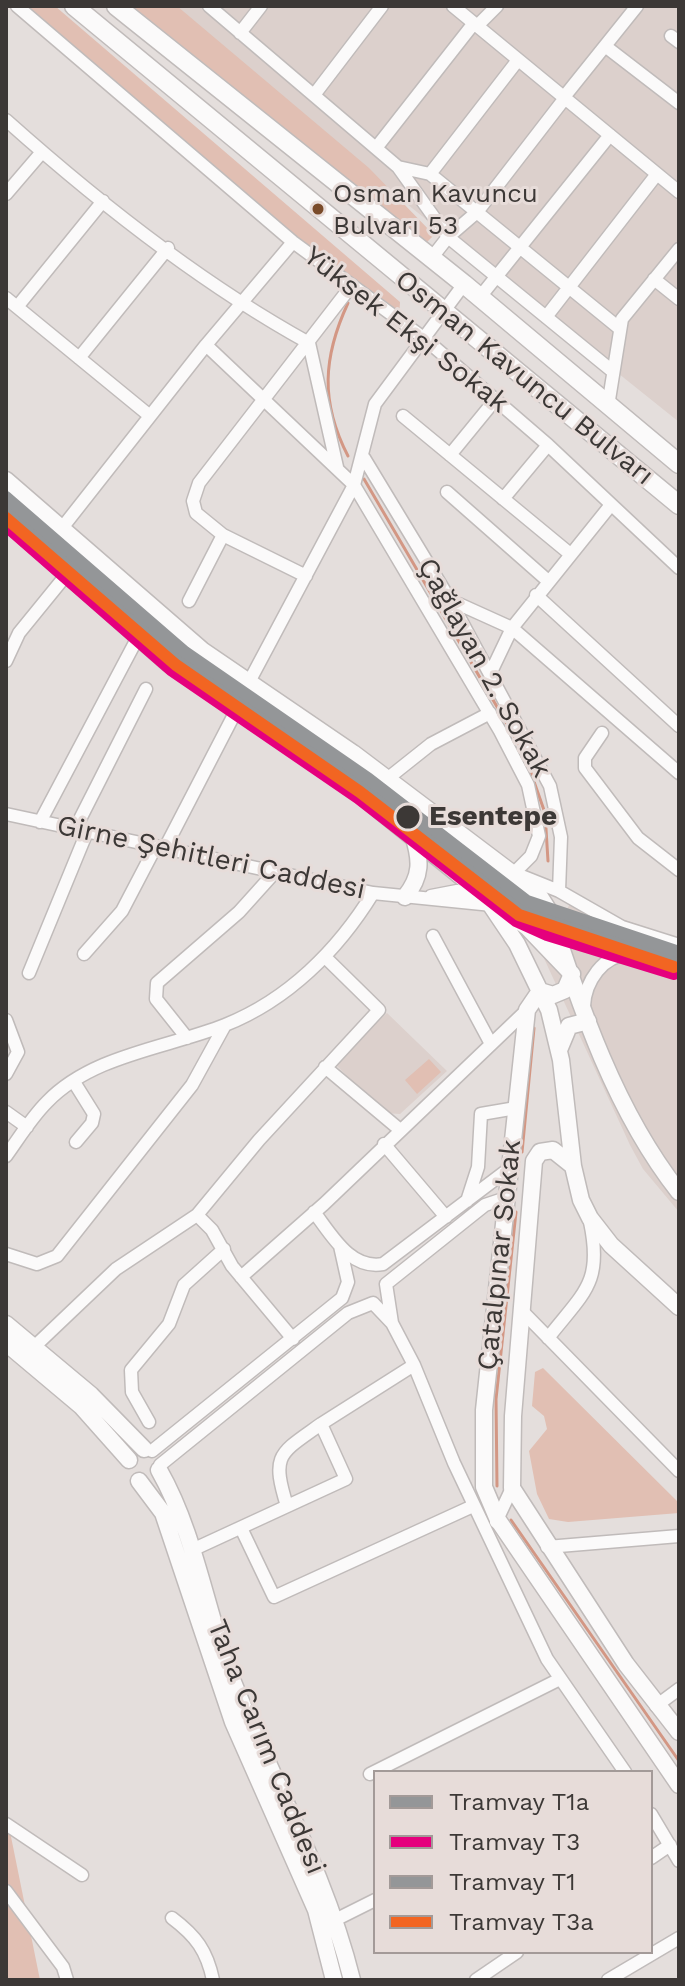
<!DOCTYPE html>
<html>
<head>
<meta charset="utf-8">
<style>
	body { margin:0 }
	#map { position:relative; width:685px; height:1986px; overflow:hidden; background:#e4dedc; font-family:"Work Sans",sans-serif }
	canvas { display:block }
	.frame { position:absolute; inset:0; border:8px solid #3c3836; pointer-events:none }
	.legend { position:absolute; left:373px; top:1770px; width:280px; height:184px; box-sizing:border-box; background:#e7dcd9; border:2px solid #a39a98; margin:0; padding:10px 14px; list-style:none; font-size:24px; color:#3c3836 }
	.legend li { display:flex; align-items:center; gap:16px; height:40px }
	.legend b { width:40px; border:2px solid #a39a98 }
</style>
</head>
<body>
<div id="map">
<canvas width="685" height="1986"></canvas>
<div class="frame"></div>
<ul class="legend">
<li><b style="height:10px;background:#949698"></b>Tramvay T1a</li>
<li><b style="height:10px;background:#e5007d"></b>Tramvay T3</li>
<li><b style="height:10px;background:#949698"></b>Tramvay T1</li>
<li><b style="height:10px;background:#f26522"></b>Tramvay T3a</li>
</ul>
</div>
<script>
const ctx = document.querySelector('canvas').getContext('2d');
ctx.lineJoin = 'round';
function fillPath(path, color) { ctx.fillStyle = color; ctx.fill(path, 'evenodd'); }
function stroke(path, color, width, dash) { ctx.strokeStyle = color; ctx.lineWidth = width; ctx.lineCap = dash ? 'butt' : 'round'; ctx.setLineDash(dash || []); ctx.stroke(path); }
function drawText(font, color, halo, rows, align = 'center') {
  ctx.font = font + ' "Work Sans",sans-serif'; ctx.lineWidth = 6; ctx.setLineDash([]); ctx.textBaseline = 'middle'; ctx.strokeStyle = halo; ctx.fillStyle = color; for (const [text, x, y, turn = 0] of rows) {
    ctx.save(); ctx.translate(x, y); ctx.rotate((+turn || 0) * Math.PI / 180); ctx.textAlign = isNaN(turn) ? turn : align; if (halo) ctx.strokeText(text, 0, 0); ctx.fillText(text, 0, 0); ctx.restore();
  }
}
const built = new Path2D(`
	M165 6H679V422L211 47Z
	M576 893 622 919 679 938V1212L643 1169 630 1145 542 954Z
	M387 1013 447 1071 400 1114 384 1113 333 1062Z`);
const green = new Path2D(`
	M23 6H55L400 302 399 318 221 177Z
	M132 6H177L369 168 434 235 427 242Z
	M429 1059 441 1072 417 1094 405 1080Z
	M543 1368 679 1503V1513L568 1522 549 1519 537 1494 529 1451 547 1429 544 1416 532 1406 535 1372Z
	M6 1812 40 1980H6Z`);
const stream = new Path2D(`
	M348 303C323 357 320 402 348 456
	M364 479 524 753 545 813 548 861
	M522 1152 534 1028
	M497 1486 496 1399 516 1212
	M511 1520 679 1761`);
const minor = new Path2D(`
	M17 6 293 242 425 339 548 445 679 568
	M209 6 398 167 448 237 611 370
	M453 6 679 192
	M477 26 497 6
	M240 33 261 6
	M671 36 679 42
	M605 46 679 103
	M314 95 382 6
	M564 97 637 6
	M6 120C99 203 200 283 309 343L337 467
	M376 148 474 23
	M398 167 430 174 619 328
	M430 174 518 60
	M6 194 42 152
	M430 260 448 237 477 212 565 98
	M654 279 679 299
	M480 297 610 135
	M6 298 150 416
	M17 307 103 201
	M546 317 657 174
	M206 345 354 485 500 731 528 785 539 836 531 856 514 873 559 891 622 927 679 945
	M79 358 168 248
	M608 406 622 319 679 249
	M403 416 569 553
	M450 455 495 400
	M364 458 450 600 550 786 561 837 559 891
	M447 492 547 580
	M503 499 548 445
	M62 528 206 345 293 242
	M306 576 223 535 196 513 193 501 199 483 352 285
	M536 595 679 726
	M450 600 512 628 679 773
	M189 601 223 535
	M6 661 19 633 67 574
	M491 672 512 628 610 506
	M249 682 354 485 375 404 464 284
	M602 733 585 758V768L638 838 679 870
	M387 779 431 744 490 713
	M6 814 373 893 492 905
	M40 822 138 637
	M75 829 146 689
	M165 848 237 709
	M431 896 457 891 483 895
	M433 936 491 1044
	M84 954 122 911 156 846
	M29 973 87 832
	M584 1006C585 983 603 953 630 955 646 956 664 964 679 968
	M6 1020 18 1052 6 1074
	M187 1038 156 999 157 983 239 912 275 872
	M325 1067 399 1129
	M74 1082 94 1114 92 1123 76 1142
	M6 1112 27 1127
	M384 1144 446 1217
	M6 1156C19 1138 31 1118 47 1102 92 1055 167 1048 225 1025 288 1000 338 950 373 893
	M467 1201 478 1167 481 1114 516 1108
	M314 1212C331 1234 350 1270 383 1264L510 1168
	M197 1215 212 1230 232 1266 293 1339
	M6 1254 37 1264 57 1256 192 1085 225 1025
	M241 1277 324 1204 527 1010
	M521 1310 679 1471
	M392 1323 386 1284 485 1205 506 1198
	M548 1338C584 1292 603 1283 590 1222
	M34 1347 116 1269 197 1215 259 1140 379 1010 325 957
	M149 1422 132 1392 131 1370 169 1324 184 1285 224 1249
	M152 1451 342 1298 348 1282 340 1246
	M160 1465 348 1313 373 1303 392 1323 414 1365 454 1463 547 1659 625 1772
	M287 1506C271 1454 279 1454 321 1424
	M496 1522 512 1488
	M241 1528 274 1597 473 1506
	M547 1547 679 1536
	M192 1550 346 1479 321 1424 414 1365
	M656 1706 679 1689
	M370 1774 560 1679
	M651 1814 679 1861
	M6 1824 82 1875
	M651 1858 670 1845
	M6 1891 63 1967 67 1980
	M172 1918C196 1936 207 1951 213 1980
	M335 1920 375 1900
	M476 1980 517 1952
	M608 1980 679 1938`);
const major = new Path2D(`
	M6 480 202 650 353 753 537 892 549 911C581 1008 615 1111 679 1192
	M6 521 168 663 342 780 484 895 517 944 549 1010 561 1060 573 1166 581 1200 590 1218 611 1245 679 1307
	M514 873 484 895 527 927 572 974 565 990 553 995 540 991 527 1010 484 1410V1487L498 1520 679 1785
	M405 897C422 876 421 860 413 835
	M559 1050 569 1026 588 1021
	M573 1166 553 1150 540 1152 534 1161 513 1416 512 1488 626 1664 679 1732
	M6 1324 91 1395 144 1449
	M6 1343 81 1406 129 1460
	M159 1470C196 1535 206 1613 233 1682 273 1782 326 1875 352 1980
	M139 1481 163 1513 233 1722 316 1910 334 1980`);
const highway = new Path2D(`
	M74 6 679 505
	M116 6 464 284 679 464`);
const tram1 = new Path2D(`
	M6 505 180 657 367 785 524 907 552 920 679 959`);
const tram2 = new Path2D(`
	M6 526 171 670 358 798 516 921 547 935 674 974`);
const tram3 = new Path2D(`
	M6 497 185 652 369 779 527 901 679 952`);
const tram4 = new Path2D(`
	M6 518 176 665 360 792 519 915 674 967`);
const markers = [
	[318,209,7,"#7a4b2a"],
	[408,817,13,"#3c3836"]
];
const busNames = [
	["Osman Kavuncu",333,194],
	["Bulvarı 53",333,226]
];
const streetNames = [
	["Yüksek Ekşi Sokak",406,330,38],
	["Osman Kavuncu Bulvarı",524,378,39],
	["Çağlayan 2. Sokak",484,668,61],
	["Girne Şehitleri Caddesi",211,858,12],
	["Çatalpınar Sokak",500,1255,-84],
	["Taha Carım Caddesi",266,1747,68]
];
const stopNames = [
	["Esentepe",429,817]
];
fillPath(built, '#dcd0cc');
fillPath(green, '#e1bfb3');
stroke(stream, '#d39784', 3);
stroke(minor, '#c0bbba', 15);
stroke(major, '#c0bbba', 19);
stroke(highway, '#c0bbba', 21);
stroke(minor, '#fbfafa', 12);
stroke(major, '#fbfafa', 16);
stroke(highway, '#fbfafa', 18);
stroke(tram1, '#949698', 12);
stroke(tram2, '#e5007d', 12);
stroke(tram3, '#949698', 12);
stroke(tram4, '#f26522', 12);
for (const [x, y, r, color] of markers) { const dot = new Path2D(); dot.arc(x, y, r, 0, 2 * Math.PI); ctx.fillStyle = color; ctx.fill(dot); stroke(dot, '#e7dcd9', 3); }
drawText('26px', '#3c3836', '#e7dcd9', busNames, 'left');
drawText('28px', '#3c3836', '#e7dcd9', streetNames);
drawText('bold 28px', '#3c3836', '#e7dcd9', stopNames, 'left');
</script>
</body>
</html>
